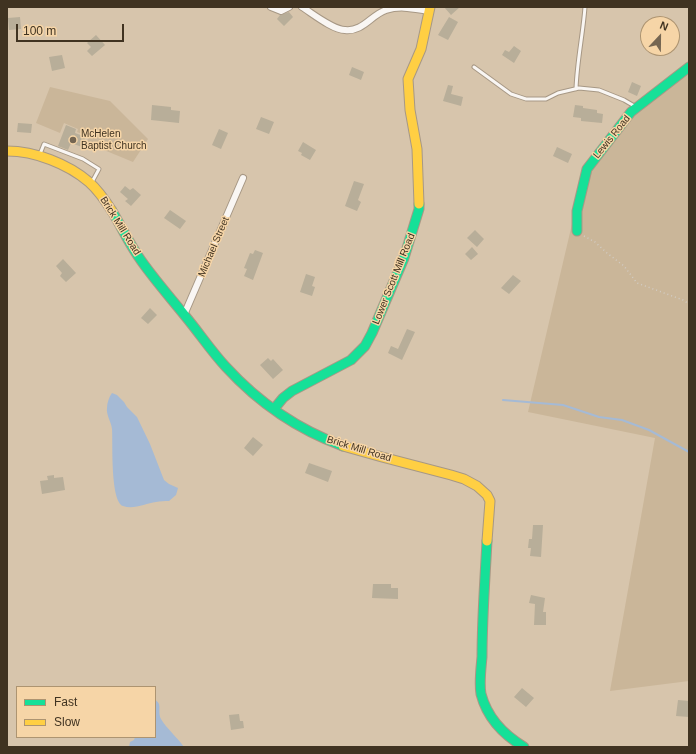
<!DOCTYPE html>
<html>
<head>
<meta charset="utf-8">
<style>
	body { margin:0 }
	#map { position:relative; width:696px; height:754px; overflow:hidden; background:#d7c5ac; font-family:Arial,sans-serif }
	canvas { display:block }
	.frame { position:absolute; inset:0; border:8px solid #403321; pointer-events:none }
	.legend { position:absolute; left:16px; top:686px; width:140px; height:52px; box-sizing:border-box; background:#f6d5a7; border:1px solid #ad9471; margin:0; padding:5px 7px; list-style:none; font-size:12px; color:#403321 }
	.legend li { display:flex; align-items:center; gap:8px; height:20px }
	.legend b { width:20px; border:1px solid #ad9471 }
	.north { position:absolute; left:640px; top:16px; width:40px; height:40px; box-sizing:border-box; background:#f6d5a7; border:1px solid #ad9471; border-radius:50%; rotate:22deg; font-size:11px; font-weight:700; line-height:16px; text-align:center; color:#403321 }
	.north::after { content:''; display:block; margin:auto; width:14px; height:18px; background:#756652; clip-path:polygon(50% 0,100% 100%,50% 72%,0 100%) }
	.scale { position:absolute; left:16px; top:24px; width:108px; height:18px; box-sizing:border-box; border:2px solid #403321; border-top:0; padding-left:5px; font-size:12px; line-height:14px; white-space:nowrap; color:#403321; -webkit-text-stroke:3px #f6d5a7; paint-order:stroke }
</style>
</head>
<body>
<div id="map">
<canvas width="696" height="754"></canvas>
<div class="frame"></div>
<ul class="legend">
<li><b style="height:5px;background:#16e098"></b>Fast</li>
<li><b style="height:5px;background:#ffcf43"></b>Slow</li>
</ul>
<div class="north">N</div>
<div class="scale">100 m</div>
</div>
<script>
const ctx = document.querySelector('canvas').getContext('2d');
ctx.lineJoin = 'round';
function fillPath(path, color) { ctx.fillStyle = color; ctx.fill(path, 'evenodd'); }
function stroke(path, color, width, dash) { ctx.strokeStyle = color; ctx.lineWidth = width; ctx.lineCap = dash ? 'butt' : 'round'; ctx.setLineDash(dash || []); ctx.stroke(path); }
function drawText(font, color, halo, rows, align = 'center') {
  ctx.font = font + ' Arial,sans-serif'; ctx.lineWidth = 3; ctx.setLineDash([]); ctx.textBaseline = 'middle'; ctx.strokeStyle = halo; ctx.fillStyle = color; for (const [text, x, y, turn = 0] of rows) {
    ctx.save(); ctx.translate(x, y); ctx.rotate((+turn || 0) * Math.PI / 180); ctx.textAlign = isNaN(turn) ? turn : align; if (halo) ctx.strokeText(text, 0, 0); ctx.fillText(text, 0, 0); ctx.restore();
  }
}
const green = new Path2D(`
	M689 62V681L610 691 655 438 528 412 583 177 650 92Z
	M50 87 110 101 148 139 133 162 87 143 88 136 77 132 78 129 64 123 60 133 36 123Z`);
const water = new Path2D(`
	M112 393 117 395 124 402 127 407 137 417 150 444 164 480 169 484 178 488 176 495 169 501C165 501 160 501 156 502 146 503 134 510 123 506 110 501 113 442 112 429 111 421 106 415 107 408 107 403 109 397 112 393Z
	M155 700C163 704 157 711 161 719 167 729 177 737 184 747H129L130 742 134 740 135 737H155Z`);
const stream = new Path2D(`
	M503 400 563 405 599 417 622 420 649 430 689 452`);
const building = new Path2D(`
	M444 7H460L451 15Z
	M289 12 293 17 284 26 277 19 280 15Z
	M20 17 21 29 9 30 8 18Z
	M449 17 458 22 448 40 438 35Z
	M96 35 105 45 92 56 87 51 91 47 87 43Z
	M514 46 521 51 514 63 502 55 505 50 509 52Z
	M62 55 65 68 52 71 49 57Z
	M352 67 364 72 361 80 349 75Z
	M632 82 641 86 637 96 628 92Z
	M448 85 453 86 451 94 463 97 461 106 443 101Z
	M152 105 171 107V110L180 111 179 123 151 120Z
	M575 105 583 106V108L597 110V113L603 114 602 123 581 121V118L573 117Z
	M261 117 274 122 269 134 256 129Z
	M18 123 32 124 31 133 17 132Z
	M66 125 76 129 75 133 86 137 82 147 71 143 68 150 58 146Z
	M219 129 228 133 221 149 212 145Z
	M303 142 316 150 310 160 301 155 302 153 298 151Z
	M557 147 572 154 568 163 553 156Z
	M354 181 364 184 358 200 361 202 357 211 345 206Z
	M125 186 130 190 133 188 141 195 131 206 125 201 128 199 120 192Z
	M170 210 186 221 180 229 164 218Z
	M475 230 484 239 477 247 467 238Z
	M472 247 478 254 471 260 465 254Z
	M255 250 263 253 253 280 244 276 247 269 244 268 250 253 253 254Z
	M63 259 76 273 66 282 60 276 62 273 56 266Z
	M306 274 315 277 312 286 315 287 312 296 300 292Z
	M513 275 521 281 509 294 501 288Z
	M150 308 157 315 148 324 141 318Z
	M407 329 415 332 402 360 388 353 391 346 398 349Z
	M268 358 271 361 273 359 283 370 273 379 260 365Z
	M253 437 263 445 253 456 244 448Z
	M309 463 332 471 328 482 305 473Z
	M54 475V478L63 477 65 490 42 494 40 481 48 480 47 476Z
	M533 525H543L541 557 530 556 531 548H528L529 539H532Z
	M373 584H391V588H398V599L372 598Z
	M531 595 545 598 543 612H546V625H534L535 604 529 603Z
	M522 688 534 698 526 707 514 697Z
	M678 700 689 701V717L676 716Z
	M239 714 240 721H243L244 728 231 730 229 715Z`);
const path = new Path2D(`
	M584 236 595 242 607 253 624 266 637 283 683 300 689 304`);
const lane = new Path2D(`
	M474 67 511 94 526 99H546L558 93 579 88 599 90 624 100 636 107
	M576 89C577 61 583 34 585 7
	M40 154 44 144 83 159 99 169 92 182`);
const street = new Path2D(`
	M271 7 281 11 289 7
	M302 7C313 14 333 30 345 30 363 32 371 15 386 10 401 5 415 9 429 11
	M184 315 243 178`);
const fast = new Path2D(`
	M112 211C121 226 128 241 138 256 152 277 170 297 186 317 200 334 212 352 226 367 258 402 299 430 343 446
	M577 231V211L587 169 631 112 689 67
	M274 409 283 398 292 391 351 360 365 346 372 333 404 258 419 209V204
	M487 541C485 580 482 618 482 657 481 668 479 683 481 694 487 717 504 735 524 747`);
const slow = new Path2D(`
	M7 151C35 151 68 164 89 182 98 190 105 200 112 211
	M419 204 417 149 410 110 408 79 421 49 430 7
	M343 446 382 457 451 475 464 479 477 486 487 495 490 501 487 541`);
const markers = [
	[73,140,4,"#756652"]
];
const poiNames = [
	["McHelen",81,134],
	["Baptist Church",81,146]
];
const streetNames = [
	["Lewis Road",612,137,-51],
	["Brick Mill Road",120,226,58],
	["Michael Street",214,247,-67],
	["Lower Scott Mill Road",394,279,-68],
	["Brick Mill Road",359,449,17]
];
fillPath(green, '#cab699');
fillPath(water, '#a5bad5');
stroke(stream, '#a5bad5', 2);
fillPath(building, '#b8ae99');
stroke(lane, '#a79885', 5);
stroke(street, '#a79885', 8);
stroke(fast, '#a79885', 11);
stroke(slow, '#a79885', 11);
stroke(path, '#d2ccc4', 1.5, [1, 3]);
stroke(lane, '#f9f6f3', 3);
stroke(street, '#f9f6f3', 6);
stroke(fast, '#16e098', 9);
stroke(slow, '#ffcf43', 9);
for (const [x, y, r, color] of markers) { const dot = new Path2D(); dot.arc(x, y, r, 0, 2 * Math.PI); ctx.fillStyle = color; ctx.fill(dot); stroke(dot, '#f6d5a7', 1.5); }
drawText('10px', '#403321', '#f6d5a7', poiNames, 'left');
drawText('10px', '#403321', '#f6d5a7', streetNames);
</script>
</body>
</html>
